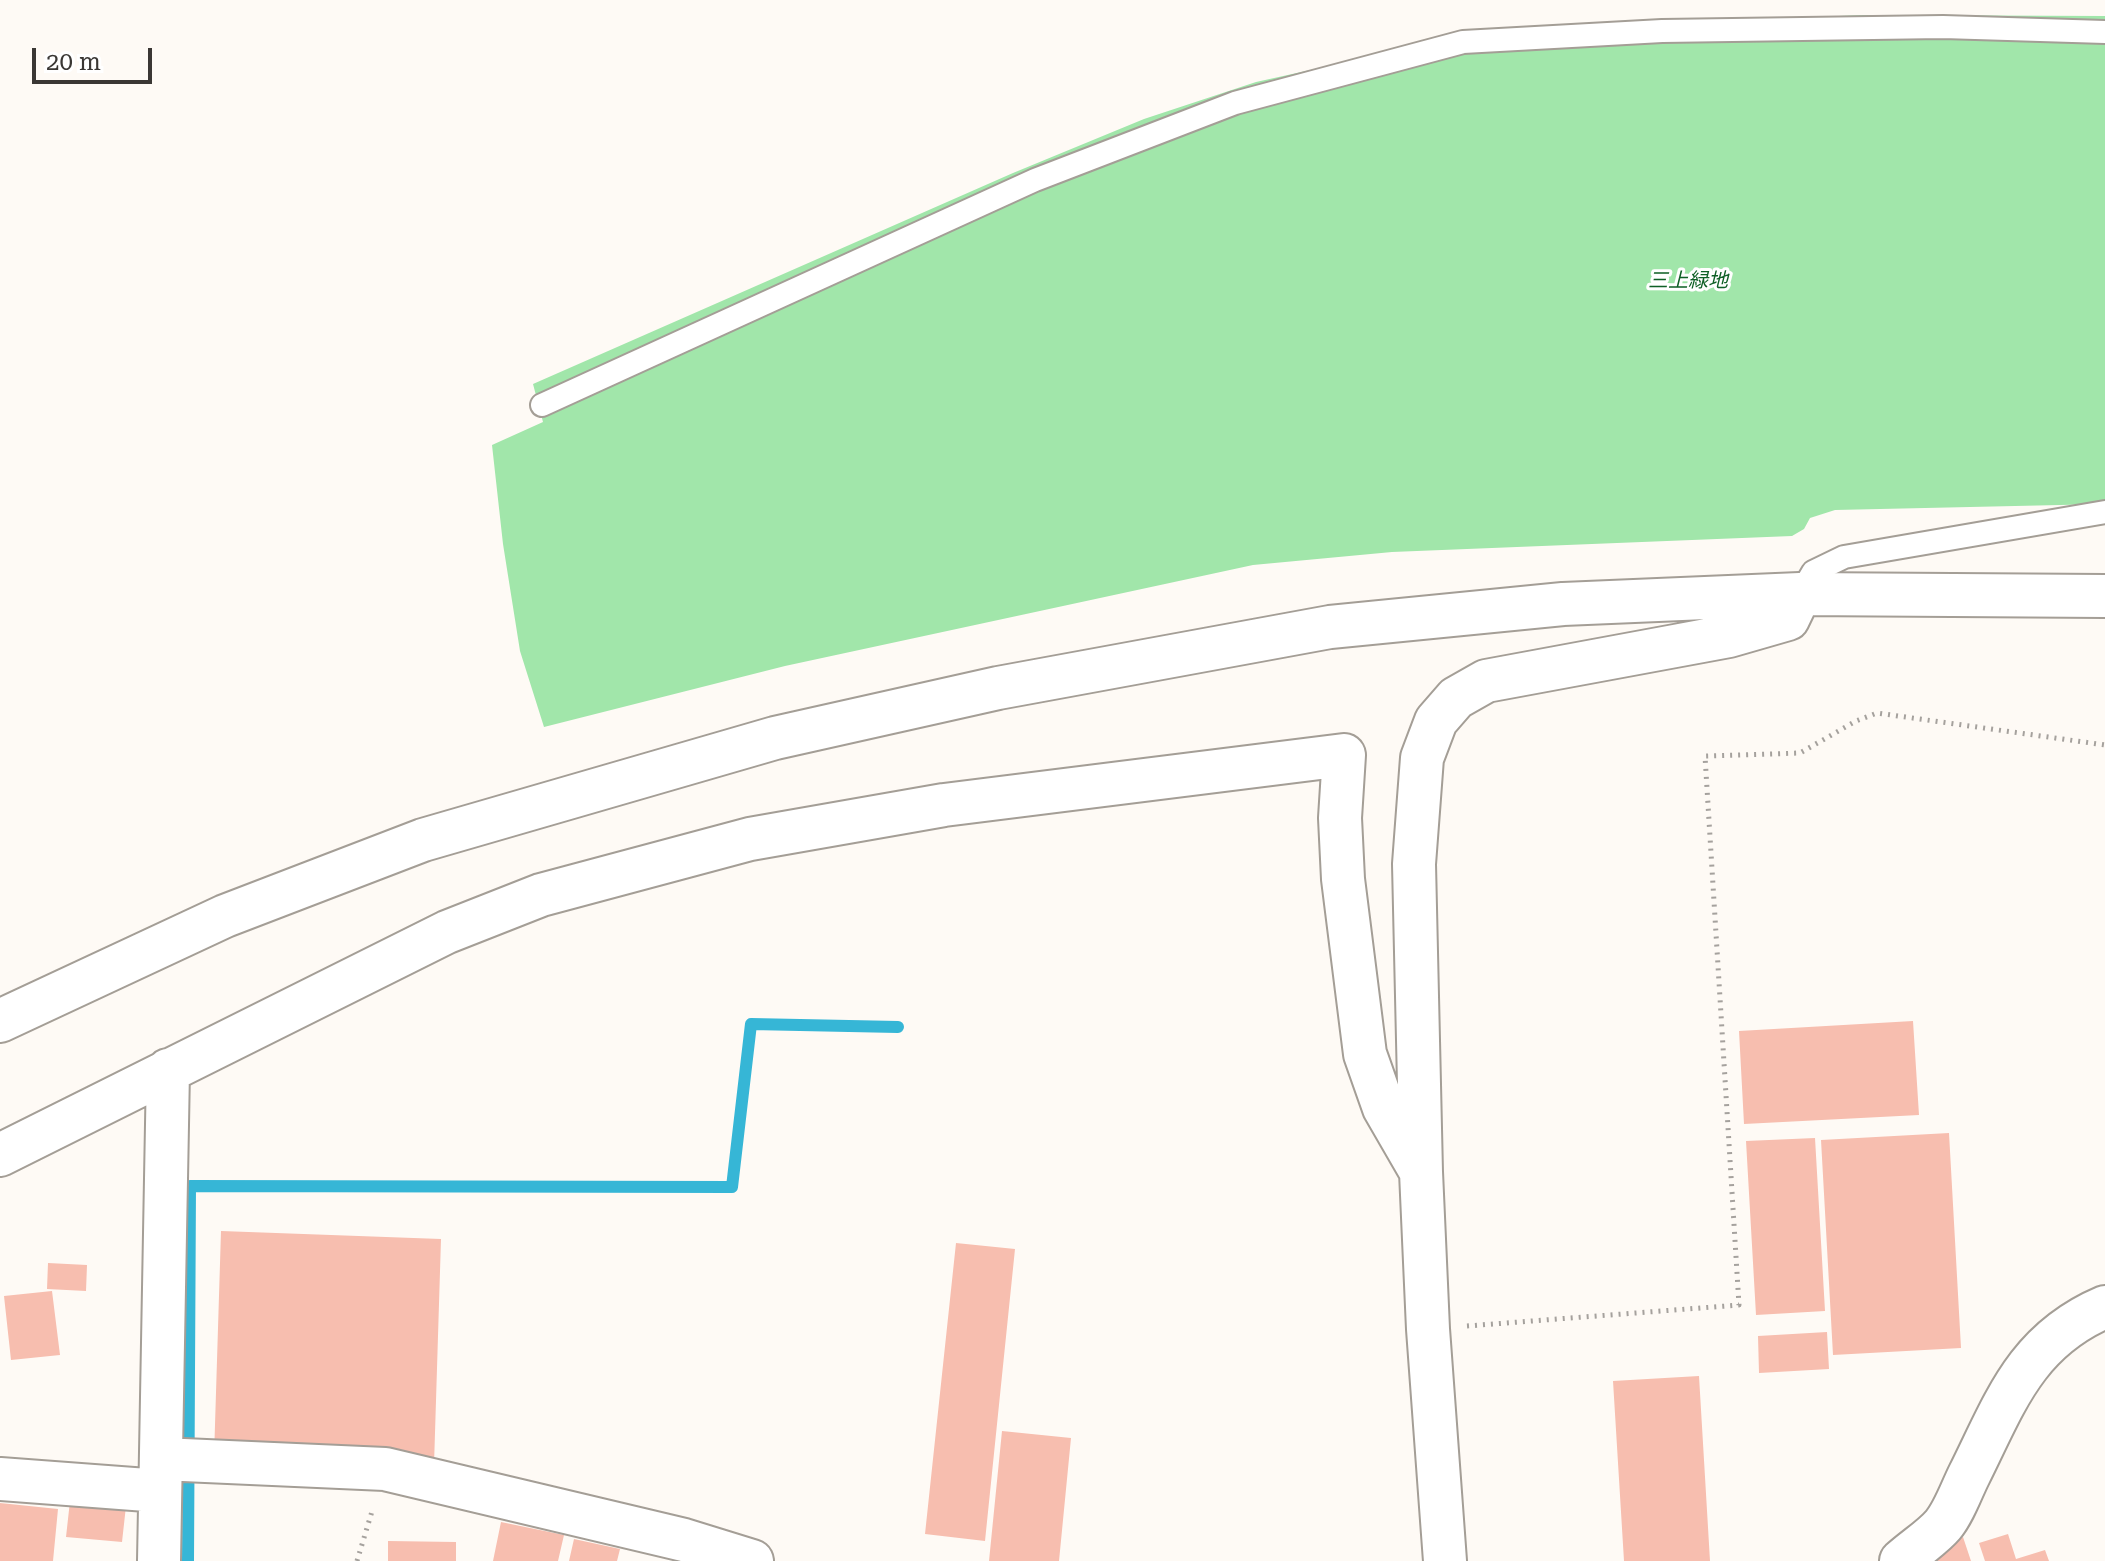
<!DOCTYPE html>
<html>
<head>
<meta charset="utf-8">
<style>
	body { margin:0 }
	#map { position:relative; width:2105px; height:1561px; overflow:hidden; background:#fefaf5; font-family:"Roboto Serif",serif }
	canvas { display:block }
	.scale { position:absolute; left:32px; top:48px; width:120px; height:36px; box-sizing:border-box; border:4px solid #3a3734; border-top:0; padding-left:10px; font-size:24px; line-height:28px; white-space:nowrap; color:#3a3734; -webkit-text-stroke:6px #fff; paint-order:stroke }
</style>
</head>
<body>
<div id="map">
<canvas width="2105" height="1561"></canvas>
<div class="scale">20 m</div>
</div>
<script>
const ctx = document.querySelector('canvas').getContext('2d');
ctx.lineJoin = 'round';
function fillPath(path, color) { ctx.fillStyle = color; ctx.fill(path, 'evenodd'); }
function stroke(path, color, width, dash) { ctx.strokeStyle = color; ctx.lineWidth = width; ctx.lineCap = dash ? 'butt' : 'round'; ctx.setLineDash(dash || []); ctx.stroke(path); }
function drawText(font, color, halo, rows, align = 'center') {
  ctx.font = font + ' "Roboto Serif","Noto Sans JP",serif'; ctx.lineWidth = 6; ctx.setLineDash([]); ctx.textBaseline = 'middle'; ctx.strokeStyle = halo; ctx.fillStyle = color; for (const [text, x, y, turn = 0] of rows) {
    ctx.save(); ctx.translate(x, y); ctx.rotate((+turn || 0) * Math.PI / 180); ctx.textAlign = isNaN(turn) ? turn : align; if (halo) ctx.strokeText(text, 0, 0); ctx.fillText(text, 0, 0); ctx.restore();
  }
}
const green = new Path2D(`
	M1864 15 2105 16V504L1835 510 1810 518 1804 529 1792 536 1392 552 1253 565 785 666 544 727 520 651 503 544 492 445 543 422 533 384 1013 173 1144 119 1256 82 1469 35 1516 29Z`);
const stream = new Path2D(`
	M188 1561 190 1186 732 1187 751 1024 898 1027`);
const building = new Path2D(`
	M1913 1021 1919 1115 1744 1124 1739 1031Z
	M1949 1133 1961 1348 1833 1355 1821 1140Z
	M1815 1138 1825 1311 1756 1315 1746 1141Z
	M221 1231 441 1239 434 1465 214 1457Z
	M956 1243 1015 1249 985 1541 925 1534Z
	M48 1263 87 1265 86 1291 47 1289Z
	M52 1291 60 1355 11 1360 4 1296Z
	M1827 1332 1829 1369 1759 1373 1758 1336Z
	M1699 1376 1710 1561H1624L1613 1381Z
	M1002 1431 1071 1438 1059 1561H989Z
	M70 1501 126 1506 122 1542 66 1537Z
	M0 1503 58 1509 53 1561H0Z
	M501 1522 564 1535 558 1561H493Z
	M2008 1534 2016 1559 2045 1550 2049 1561H1985L1979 1543Z
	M1963 1537 1971 1561H1926L1923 1551Z
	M574 1539 620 1549 617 1561H569Z
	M388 1541 456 1542V1561H388Z`);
const path = new Path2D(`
	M1467 1326 1739 1305 1705 756 1800 753 1856 721 1877 713 2105 745
	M357 1561 373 1508`);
const lane = new Path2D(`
	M542 405 1035 180 1235 103 1463 42 1662 31 1943 27 2105 32
	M1800 594 1813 572 1844 557 2105 512`);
const street = new Path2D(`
	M0 1021 225 916 423 840 775 738 998 688 1330 627 1563 604 1800 594 2105 596
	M0 1155 447 932 541 895 750 839 944 805 1344 755 1340 818 1343 879 1365 1054 1384 1108 1421 1172
	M161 1459 385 1469 684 1540 752 1561
	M0 1479 160 1491
	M159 1561 168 1070
	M1445 1561 1428 1329 1421 1172 1414 864 1422 758 1436 721 1456 698 1486 681 1729 636 1788 619 1800 594
	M1901 1561C1914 1549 1932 1538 1943 1525 1954 1512 1961 1491 1969 1475 2005 1403 2025 1341 2105 1307`);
const parkNames = [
	["三上緑地",1688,281]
];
fillPath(green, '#a1e6aa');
stroke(stream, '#36b6d6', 12);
fillPath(building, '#f7beaf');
stroke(lane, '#a49e96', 26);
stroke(street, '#a49e96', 46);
stroke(path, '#a5a19d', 5, [2, 6]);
stroke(lane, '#fff', 22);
stroke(street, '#fff', 42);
drawText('italic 20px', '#0f6026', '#fff', parkNames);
</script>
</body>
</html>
